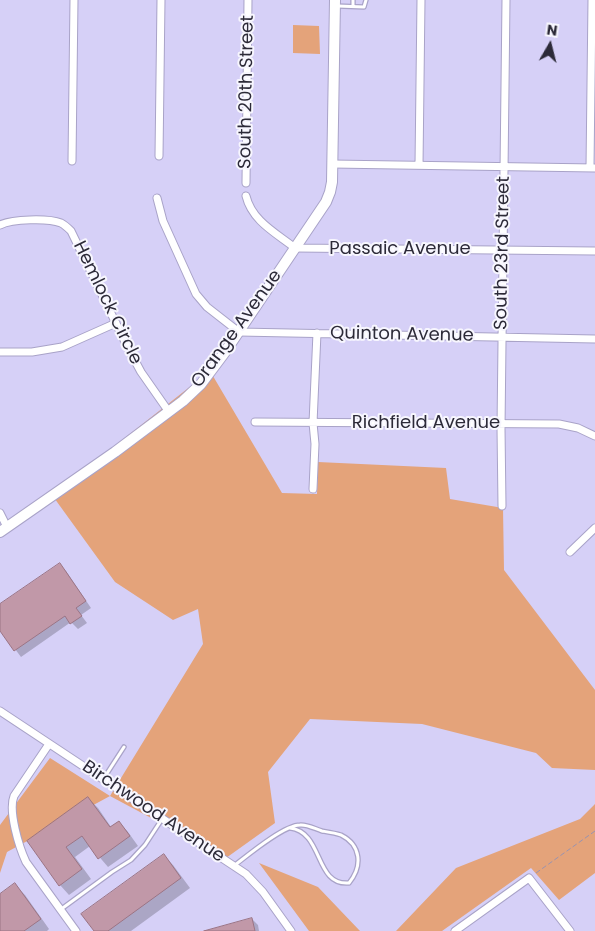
<!DOCTYPE html>
<html>
<head>
<meta charset="utf-8">
<style>
	body { margin:0 }
	#map { position:relative; width:595px; height:931px; overflow:hidden; background:#d6d0f7; font-family:Poppins,sans-serif }
	canvas { display:block }
	.north { position:absolute; left:525px; top:20px; width:50px; height:50px; -webkit-text-stroke:4px #f7f6fe; paint-order:stroke; rotate:8deg; font-size:14px; font-weight:700; line-height:20px; text-align:center; color:#2c2a38 }
	.north::after { content:''; display:block; margin:auto; width:18px; height:22px; background:#2c2a38; clip-path:polygon(50% 0,100% 100%,50% 72%,0 100%) }
</style>
</head>
<body>
<div id="map">
<canvas width="595" height="931"></canvas>
<div class="north">N</div>
</div>
<script>
const ctx = document.querySelector('canvas').getContext('2d');
ctx.lineJoin = 'round';
function fillPath(path, color) { ctx.fillStyle = color; ctx.fill(path, 'evenodd'); }
function stroke(path, color, width, dash) { ctx.strokeStyle = color; ctx.lineWidth = width; ctx.lineCap = dash ? 'butt' : 'round'; ctx.setLineDash(dash || []); ctx.stroke(path); }
function drawText(font, color, halo, rows, align = 'center') {
  ctx.font = font + ' Poppins,sans-serif'; ctx.lineWidth = 4; ctx.setLineDash([]); ctx.textBaseline = 'middle'; ctx.strokeStyle = halo; ctx.fillStyle = color; for (const [text, x, y, turn = 0] of rows) {
    ctx.save(); ctx.translate(x, y); ctx.rotate((+turn || 0) * Math.PI / 180); ctx.textAlign = isNaN(turn) ? turn : align; if (halo) ctx.strokeText(text, 0, 0); ctx.fillText(text, 0, 0); ctx.restore();
  }
}
const green = new Path2D(`
	M293 25 319 26 320 54 293 53Z
	M210 371 282 493 317 494 318 462 446 468 450 499 503 508 504 570 595 690V770L552 768 536 753 422 724 310 719 268 772 275 823 226 858 110 796 7 852 0 873V825L50 758 110 796 203 644 198 609 173 620 115 582 52 495Z
	M595 804V873L559 900 531 868 442 931H396L456 868 580 819Z
	M259 863 318 887 360 931H309Z`);
const shadow = new Path2D(`
	M60 565 66 571 91 608 81 615 87 623 78 629 71 622 21 657 0 629V606Z
	M88 798 98 808 111 827 119 822 128 832 138 846 108 867 90 846 75 857 91 879 69 895 60 885 28 841Z
	M164 856 173 865 190 888 131 931H95Z
	M15 885 25 895 49 929 47 931H0V896Z
	M252 919 258 925 259 931H209Z`);
const building = new Path2D(`
	M60 563 86 601 76 608 82 616 70 624 65 616 14 651 0 631V604Z
	M88 797 110 827 119 821 130 836 98 859 82 836 66 847 82 869 59 886 27 841Z
	M164 854 181 878 108 931H94L81 914Z
	M15 883 41 919 24 931H0V894Z
	M252 918 255 931H204Z`);
const path = new Path2D(`
	M536 873 595 831`);
const lane = new Path2D(`
	M353 0V6
	M338 6 364 7 366 0
	M104 778 124 747
	M235 865C248 855 284 825 300 825 307 824 315 829 322 831 328 832 335 833 341 835 361 845 363 866 349 883 314 886 324 832 290 828
	M60 910 112 872 131 860 145 845 162 819`);
const street = new Path2D(`
	M159 156 161 0
	M72 161 74 0
	M332 164 595 168
	M419 165 421 0
	M590 168 592 0
	M246 183 248 0
	M246 196C252 221 276 233 295 248L595 251
	M157 198 163 221 196 294 207 307 239 332 595 339
	M0 225C12 219 48 218 61 223 65 225 68 228 71 231L127 346 141 372 169 412
	M0 352H32L62 347 116 323
	M255 422 559 424 578 428 595 436
	M313 489 315 444 313 423 317 333
	M502 506 501 428 506 0
	M0 513 7 527
	M570 552 595 528
	M0 711 246 874 263 892 291 931
	M49 744 14 796C8 811 19 847 26 862L76 931
	M455 931 529 878 570 931`);
const secondary = new Path2D(`
	M0 532 115 452 183 401 201 384 225 352 326 202 330 192 332 182 335 0`);
const streetNames = [
	["South 20th Street",247,92,-89],
	["Passaic Avenue",400,249],
	["South 23rd Street",503,253,-89],
	["Hemlock Circle",107,303,64],
	["Orange Avenue",237,329,-54],
	["Quinton Avenue",402,335,1],
	["Richfield Avenue",426,423],
	["Birchwood Avenue",153,812,34]
];
fillPath(green, '#e4a37a');
fillPath(shadow, '#0003');
fillPath(building, '#c198a8');
stroke(building, '#9b7484', 1);
stroke(lane, '#a9a3c8', 5.5);
stroke(street, '#a9a3c8', 9);
stroke(secondary, '#a9a3c8', 12);
stroke(path, '#9893b1', 1, [5, 2.5]);
stroke(lane, '#fff', 3);
stroke(street, '#fff', 7);
stroke(secondary, '#fff', 10);
drawText('18px', '#2c2a38', '#f7f6fe', streetNames);
</script>
</body>
</html>
